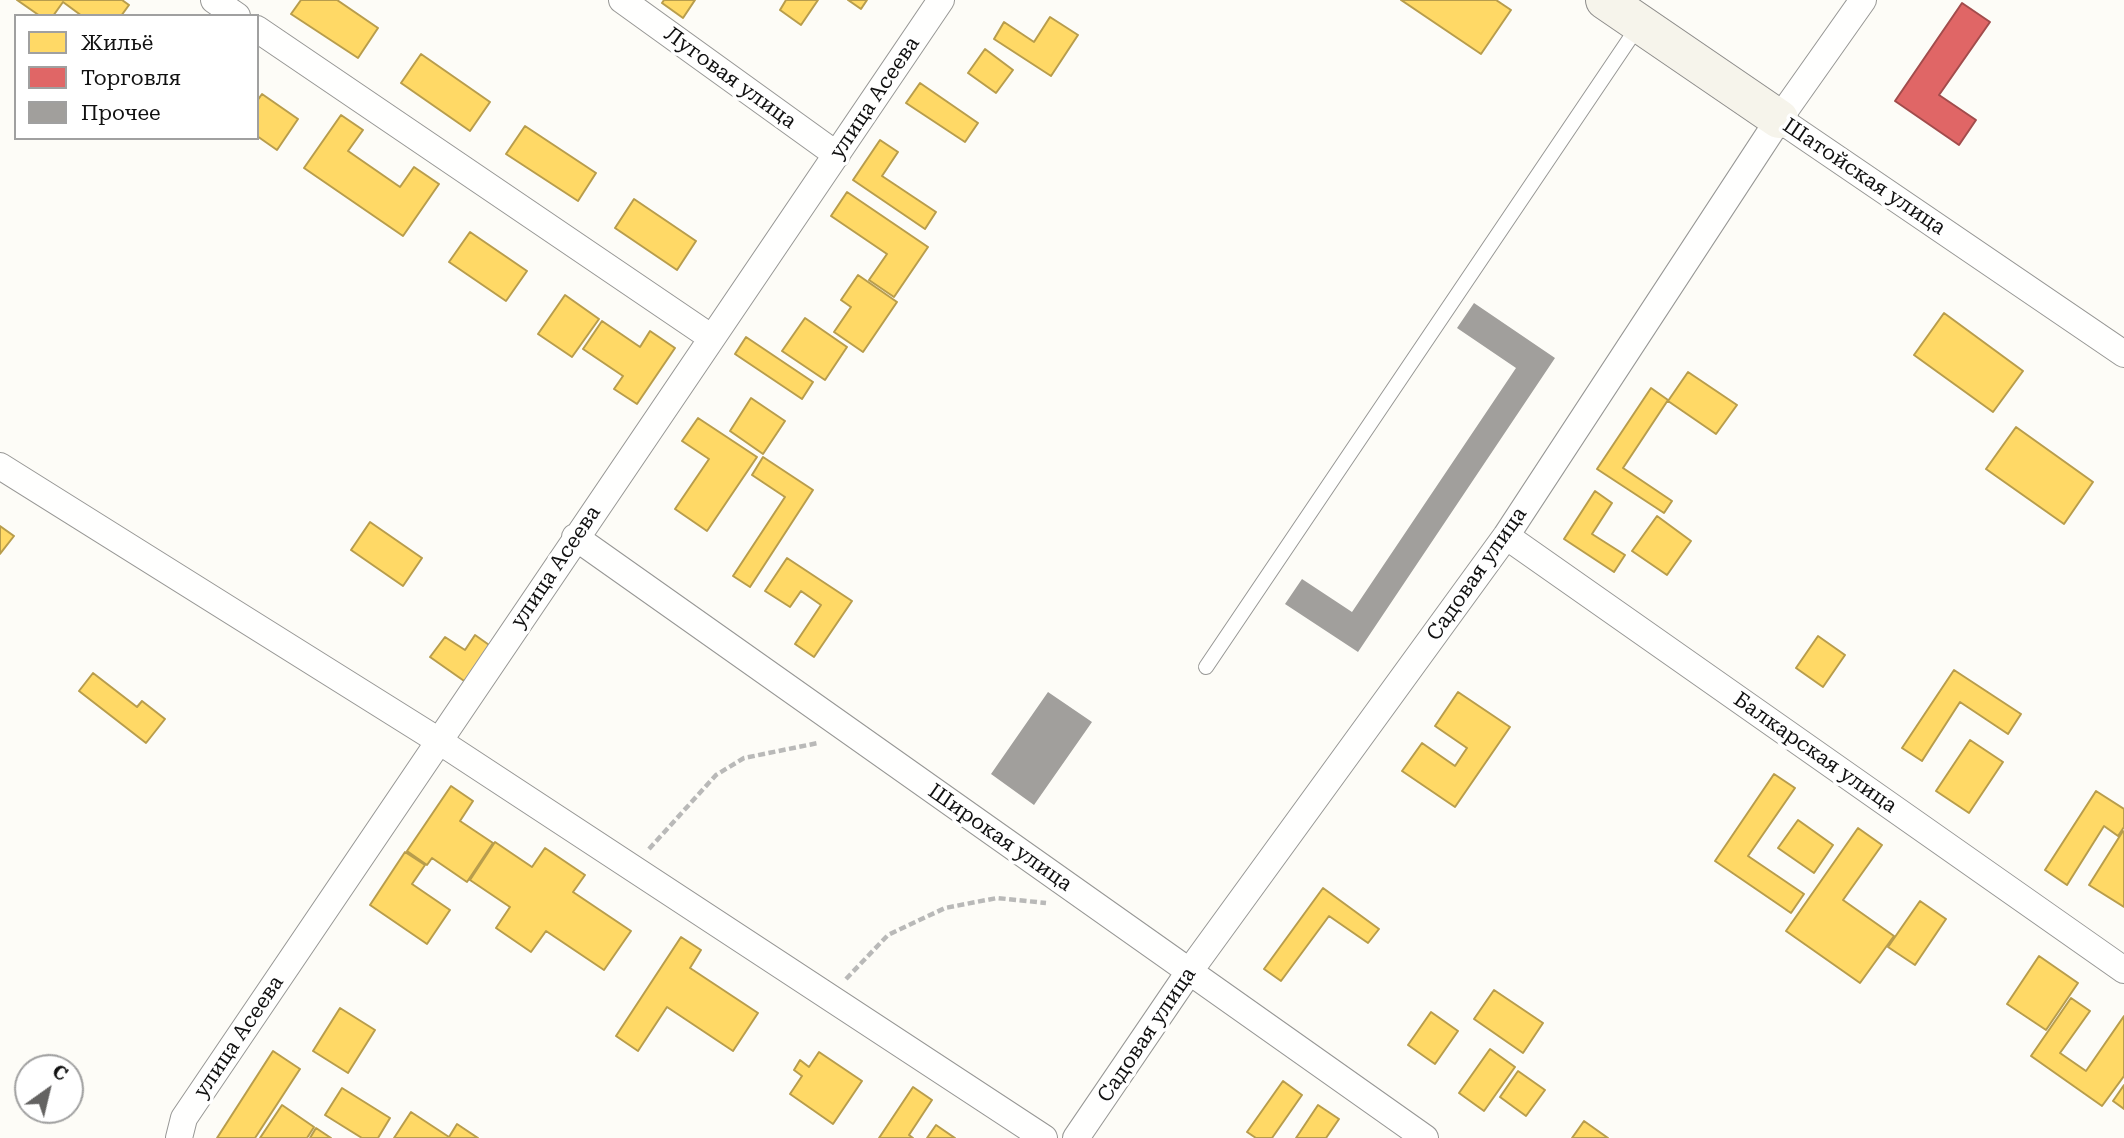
<!DOCTYPE html>
<html>
<head>
<meta charset="utf-8">
<style>
	body { margin:0 }
	#map { position:relative; width:2124px; height:1138px; overflow:hidden; background:#fdfcf7; font-family:"Roboto Serif",serif }
	canvas { display:block }
	.legend { position:absolute; left:14px; top:14px; width:245px; height:126px; box-sizing:border-box; background:#fff; border:2px solid #a0a0a0; margin:0; padding:9px 12px; list-style:none; font-size:21px; color:#111 }
	.legend li { display:flex; align-items:center; gap:14px; height:35px }
	.legend b { width:35px; border:2px solid #a0a0a0 }
	.north { position:absolute; left:14px; top:1054px; width:70px; height:70px; box-sizing:border-box; background:#fff; border:2px solid #a0a0a0; border-radius:50%; rotate:34deg; font-size:19px; font-weight:700; line-height:28px; text-align:center; color:#111 }
	.north::after { content:''; display:block; margin:auto; width:24px; height:32px; background:#646362; clip-path:polygon(50% 0,100% 100%,50% 72%,0 100%) }
</style>
</head>
<body>
<div id="map">
<canvas width="2124" height="1138"></canvas>
<ul class="legend">
<li><b style="height:19px;background:#ffd966"></b>Жильё</li>
<li><b style="height:19px;background:#e06666"></b>Торговля</li>
<li><b style="height:19px;background:#a19f9c"></b>Прочее</li>
</ul>
<div class="north">С</div>
</div>
<script>
const ctx = document.querySelector('canvas').getContext('2d');
ctx.lineJoin = 'round';
function fillPath(path, color) { ctx.fillStyle = color; ctx.fill(path, 'evenodd'); }
function stroke(path, color, width, dash) { ctx.strokeStyle = color; ctx.lineWidth = width; ctx.lineCap = dash ? 'butt' : 'round'; ctx.setLineDash(dash || []); ctx.stroke(path); }
function drawText(font, color, halo, rows, align = 'center') {
  ctx.font = font + ' "Roboto Serif",serif'; ctx.lineWidth = 7; ctx.setLineDash([]); ctx.textBaseline = 'middle'; ctx.strokeStyle = halo; ctx.fillStyle = color; for (const [text, x, y, turn = 0] of rows) {
    ctx.save(); ctx.translate(x, y); ctx.rotate((+turn || 0) * Math.PI / 180); ctx.textAlign = isNaN(turn) ? turn : align; if (halo) ctx.strokeText(text, 0, 0); ctx.fillText(text, 0, 0); ctx.restore();
  }
}
const homes = new Path2D(`
	M17 0H122L129 5 121 16H82L63 2 53 16H40Z
	M301 0H337L378 28 358 58 291 14Z
	M664 0H695L683 18 662 3Z
	M786 0H818L801 25 780 10Z
	M848 0H867L861 9Z
	M1401 0H1496L1511 10 1481 54Z
	M1050 17 1078 35 1051 76 994 39 1004 22 1034 42Z
	M985 49 1013 70 996 93 968 73Z
	M421 54 490 102 470 131 401 83Z
	M920 83 978 123 965 142 906 103Z
	M262 94 298 119 277 150 257 136V101Z
	M341 115 363 130 348 151 400 187 414 167 439 184 403 236 304 168Z
	M525 126 596 173 578 201 506 154Z
	M880 140 898 152 882 176 936 212 925 229 853 180Z
	M847 192 928 247 894 297 869 280 887 254 831 216Z
	M634 199 696 241 677 270 615 228Z
	M470 232 527 271 506 301 449 262Z
	M858 275 897 302 863 352 834 332 851 307 841 300Z
	M565 295 599 319 572 357 538 334Z
	M1944 313 2023 371 1993 412 1914 355Z
	M805 318 847 347 825 380 782 351Z
	M602 321 640 347 650 331 675 348 637 404 614 389 623 376 583 349Z
	M746 337 813 382 802 399 735 354Z
	M1688 372 1737 405 1716 434 1668 401Z
	M1651 388 1668 400 1623 468 1672 501 1664 513 1597 469Z
	M751 398 785 421 763 454 730 431Z
	M698 418 757 457 707 531 675 509 709 459 682 441Z
	M2016 427 2093 482 2064 524 1986 469Z
	M763 457 813 490 750 587 733 576 785 497 752 475Z
	M1595 491 1612 503 1592 534 1625 555 1614 572 1564 539Z
	M1657 516 1691 541 1667 575 1632 551Z
	M370 522 422 558 403 586 351 550Z
	M0 526 14 536 0 554Z
	M787 558 852 601 814 657 795 644 821 605 801 591 790 607 765 591Z
	M475 635 492 647 467 683 430 657 445 637 465 650Z
	M1818 636 1845 655 1823 687 1796 668Z
	M1954 670 2021 714 2008 734 1960 702 1922 761 1902 748Z
	M93 673 137 707 142 701 165 719 146 743 79 691Z
	M1458 692 1510 727 1455 807 1402 771 1422 743 1455 766 1467 748 1435 726Z
	M1970 740 2003 762 1969 813 1936 791Z
	M1774 774 1795 788 1748 856 1804 894 1791 913 1715 861Z
	M451 786 473 801 460 821 493 843 467 882 432 858 427 865 407 851Z
	M2096 791 2124 809V827L2118 836 2104 826 2067 885 2045 870Z
	M1798 820 1833 845 1814 873 1778 848Z
	M1858 828 1882 845 1843 900 1894 936 1860 983 1786 931Z
	M2123 831 2124 832V907L2089 885Z
	M495 842 532 867 545 848 585 875 573 892 631 931 604 970 546 931 531 952 496 928 510 907 470 880Z
	M405 852 425 865 412 884 450 910 427 944 370 905Z
	M1323 888 1379 929 1368 943 1329 916 1281 981 1264 969Z
	M1920 901 1946 919 1915 965 1888 947Z
	M681 937 701 950 690 968 758 1013 733 1051 667 1007 638 1051 616 1036Z
	M2039 956 2078 983 2046 1030 2007 1004Z
	M1494 990 1543 1023 1523 1053 1474 1019Z
	M2071 998 2090 1011 2060 1053 2086 1071 2124 1016V1076L2102 1106 2031 1056Z
	M340 1008 375 1030 348 1073 313 1051Z
	M1431 1012 1458 1031 1435 1064 1408 1045Z
	M1490 1049 1515 1067 1484 1111 1459 1093Z
	M273 1051 300 1069 255 1138H217Z
	M819 1052 862 1081 833 1124 790 1094 802 1076 794 1070 800 1060 809 1067Z
	M1518 1071 1545 1090 1526 1116 1500 1097Z
	M1283 1081 1302 1095 1272 1138H1256L1247 1132Z
	M2124 1085V1109L2113 1101Z
	M913 1087 932 1100 909 1135 913 1138H879Z
	M342 1088 390 1118 378 1138H362L325 1115Z
	M282 1105 314 1127 307 1138H260Z
	M1318 1105 1339 1119 1326 1138H1296Z
	M411 1112 449 1137 457 1124 478 1138H394Z
	M1584 1121 1608 1138H1572Z
	M936 1125 955 1138H927Z
	M316 1128 331 1138H310Z`);
const shops = new Path2D(`
	M1962 3 1990 22 1939 95 1976 120 1959 145 1895 101Z`);
const building = new Path2D(`
	M1474 303 1555 358 1358 652 1285 604 1302 579 1352 612 1516 368 1457 328Z
	M1048 692 1092 722 1034 805 991 774Z`);
const path = new Path2D(`
	M649 849 716 775 744 758 818 743
	M846 979 888 935 945 908 997 898 1046 903`);
const lane = new Path2D(`
	M1206 667 1639 25`);
const street = new Path2D(`
	M214 0 237 16
	M622 0 837 155
	M257 29 712 338
	M1779 119 2124 354
	M0 466 439 741 1044 1138
	M1506 536 2124 970
	M575 537 1425 1138
	M179 1138 184 1118 941 0
	M1076 1138 1189 972 1506 536 1779 119 1863 0`);
const secondary = new Path2D(`
	M1605 0 1779 119`);
const streetNames = [
	["Луговая улица",730,78,36],
	["улица Асеева",875,98,-56],
	["Шатойская улица",1864,177,34],
	["улица Асеева",556,567,-56],
	["Садовая улица",1477,574,-55],
	["Балкарская улица",1815,753,35],
	["Широкая улица",1000,838,35],
	["Садовая улица",1147,1035,-56],
	["улица Асеева",239,1037,-56]
];
fillPath(homes, '#ffd966');
stroke(homes, '#b89d4c', 2);
fillPath(shops, '#e06666');
stroke(shops, '#a24c4c', 2);
fillPath(building, '#a19f9c');
stroke(lane, '#979795', 16);
stroke(street, '#979795', 28);
stroke(secondary, '#8e8d8b', 40);
stroke(path, '#b9b9b8', 4.5, [7, 3.5]);
stroke(lane, '#fffffe', 14);
stroke(street, '#fffffe', 26);
stroke(secondary, '#f6f4eb', 38);
drawText('21px', '#111', '#fff', streetNames);
</script>
</body>
</html>
